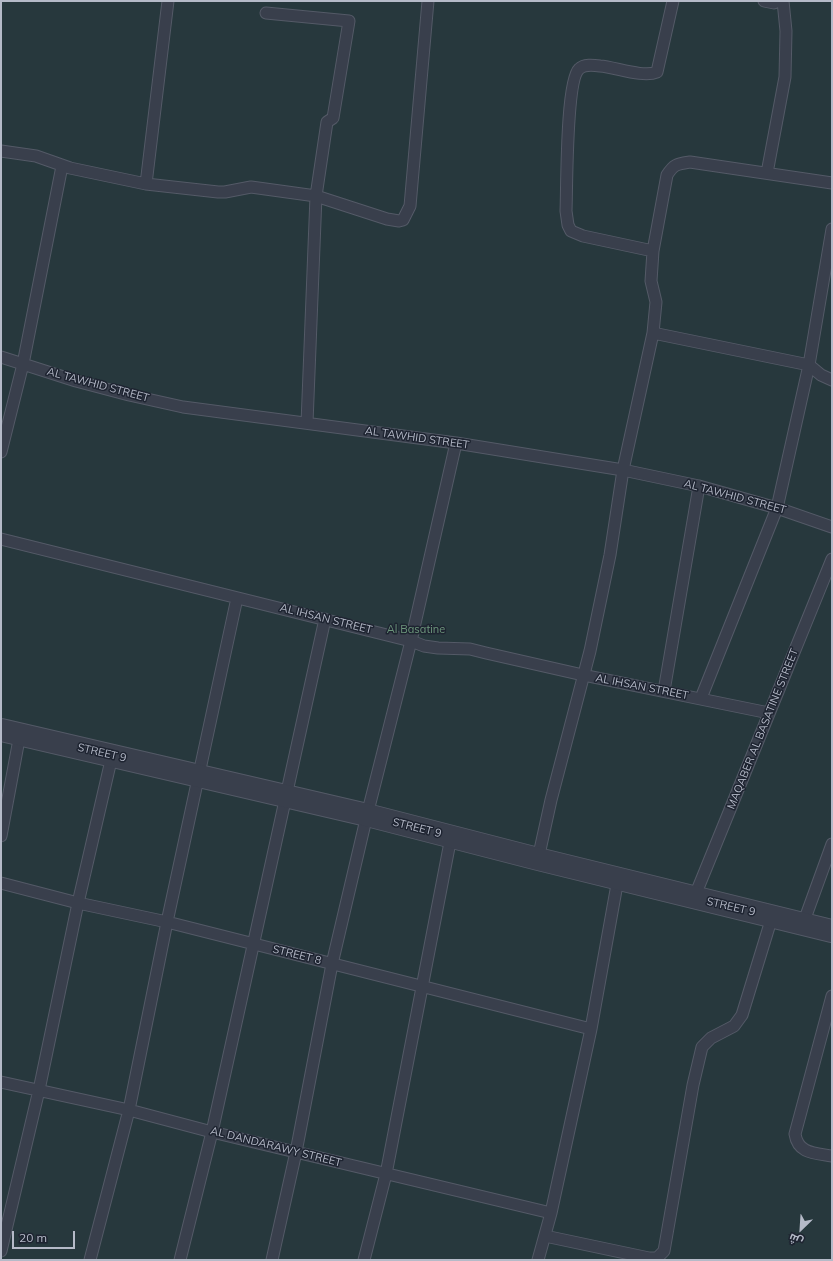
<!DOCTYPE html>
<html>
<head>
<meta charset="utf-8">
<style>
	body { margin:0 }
	#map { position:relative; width:833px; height:1261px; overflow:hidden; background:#252c3c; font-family:Mulish,Cairo,sans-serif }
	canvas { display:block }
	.frame { position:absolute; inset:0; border:2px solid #b5bac8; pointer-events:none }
	.north { position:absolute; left:781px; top:1209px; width:40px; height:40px; -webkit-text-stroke:3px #1e2431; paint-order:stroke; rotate:205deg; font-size:11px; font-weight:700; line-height:16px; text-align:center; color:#b5bac8 }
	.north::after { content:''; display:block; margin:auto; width:14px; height:18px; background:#b5bac8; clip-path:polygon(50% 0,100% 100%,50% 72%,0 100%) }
	.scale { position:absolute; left:12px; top:1231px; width:63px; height:18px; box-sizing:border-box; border:2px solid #b5bac8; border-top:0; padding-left:5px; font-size:12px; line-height:14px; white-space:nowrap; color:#b5bac8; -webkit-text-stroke:3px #1e2431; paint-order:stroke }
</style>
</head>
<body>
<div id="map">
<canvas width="833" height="1261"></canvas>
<div class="frame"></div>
<div class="north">ش</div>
<div class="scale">20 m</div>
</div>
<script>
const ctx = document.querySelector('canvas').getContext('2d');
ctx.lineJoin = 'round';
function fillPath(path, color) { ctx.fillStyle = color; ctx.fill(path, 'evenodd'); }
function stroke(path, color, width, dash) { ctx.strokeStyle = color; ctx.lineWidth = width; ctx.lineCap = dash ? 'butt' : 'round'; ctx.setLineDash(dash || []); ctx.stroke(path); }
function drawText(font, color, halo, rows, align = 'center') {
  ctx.font = font + ' Mulish,sans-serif'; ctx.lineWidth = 3; ctx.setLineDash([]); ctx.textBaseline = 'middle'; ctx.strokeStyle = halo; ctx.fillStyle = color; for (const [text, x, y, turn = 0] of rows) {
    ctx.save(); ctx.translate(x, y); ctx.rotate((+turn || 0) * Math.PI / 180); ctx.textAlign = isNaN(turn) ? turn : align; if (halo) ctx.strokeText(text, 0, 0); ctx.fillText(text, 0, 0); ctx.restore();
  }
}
const green = new Path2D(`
	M1 1H832V1260H1Z`);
const service = new Path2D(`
	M764 1 774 3 779 1
	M266 13 349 21 333 118 327 122 316 196 307 423
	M1 151 36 156 70 168 146 184 218 192H225L251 187 316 196 387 219 399 221 403 220 410 206 428 1
	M767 173 785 77 786 31 783 1
	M146 184 168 1
	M832 229 809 365 821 375 832 380
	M653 251 583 236 571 231 568 225 566 211C567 188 566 81 579 69 584 64 593 65 600 66 615 67 643 78 657 72L673 1
	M653 333 809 365 777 508 701 698
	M1 357 76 381 129 395 183 407 456 443 623 470 699 486 777 508 832 527
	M1 452 23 364 62 166
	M1 539 411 641 424 646 438 648 470 649 486 653 583 675 769 713
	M664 691 699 486
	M1 836 20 734
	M538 859 551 800 590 651 610 555 623 470 653 333 656 302 651 281 653 251 667 175C674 164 677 164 690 162L832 183
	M1 883 78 903 167 922 591 1029
	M694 898 832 559
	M803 924 832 844
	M832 996 795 1134C798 1154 815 1153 832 1156
	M1 1082 129 1110 212 1132 551 1213
	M545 1236 649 1258H657L664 1251 693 1085 702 1047 711 1038 734 1026 742 1015 772 917
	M1 1251 39 1090 78 903 112 756
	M90 1260 129 1110 167 922 237 598
	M180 1260 212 1132 325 619
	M272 1260 296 1152 332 964 367 815 411 641 456 443
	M364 1260 386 1174 451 837
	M538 1260 551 1213 591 1029 618 879`);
const tertiary = new Path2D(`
	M1 730 367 815 538 859 832 931`);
const streetNames = [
	["AL TAWHID STREET",98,385,15],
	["AL TAWHID STREET",417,438,8],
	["AL TAWHID STREET",735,497,15],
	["AL IHSAN STREET",326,619,14],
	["AL IHSAN STREET",642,687,11],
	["MAQABER AL BASATINE STREET",763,729,-68],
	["STREET 9",102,753,13],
	["STREET 9",417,828,14],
	["STREET 9",731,907,13],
	["STREET 8",297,955,14],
	["AL DANDARAWY STREET",276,1147,14]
];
const parkNames = [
	["Al Basatine",416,630]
];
fillPath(green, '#27383d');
stroke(service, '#545a67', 13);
stroke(tertiary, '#545a67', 24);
stroke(service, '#393f4c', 11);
stroke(tertiary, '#393f4c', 22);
drawText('11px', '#b5bac8', '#1e2431', streetNames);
drawText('11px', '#6d977c', '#1e2431', parkNames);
</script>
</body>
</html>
